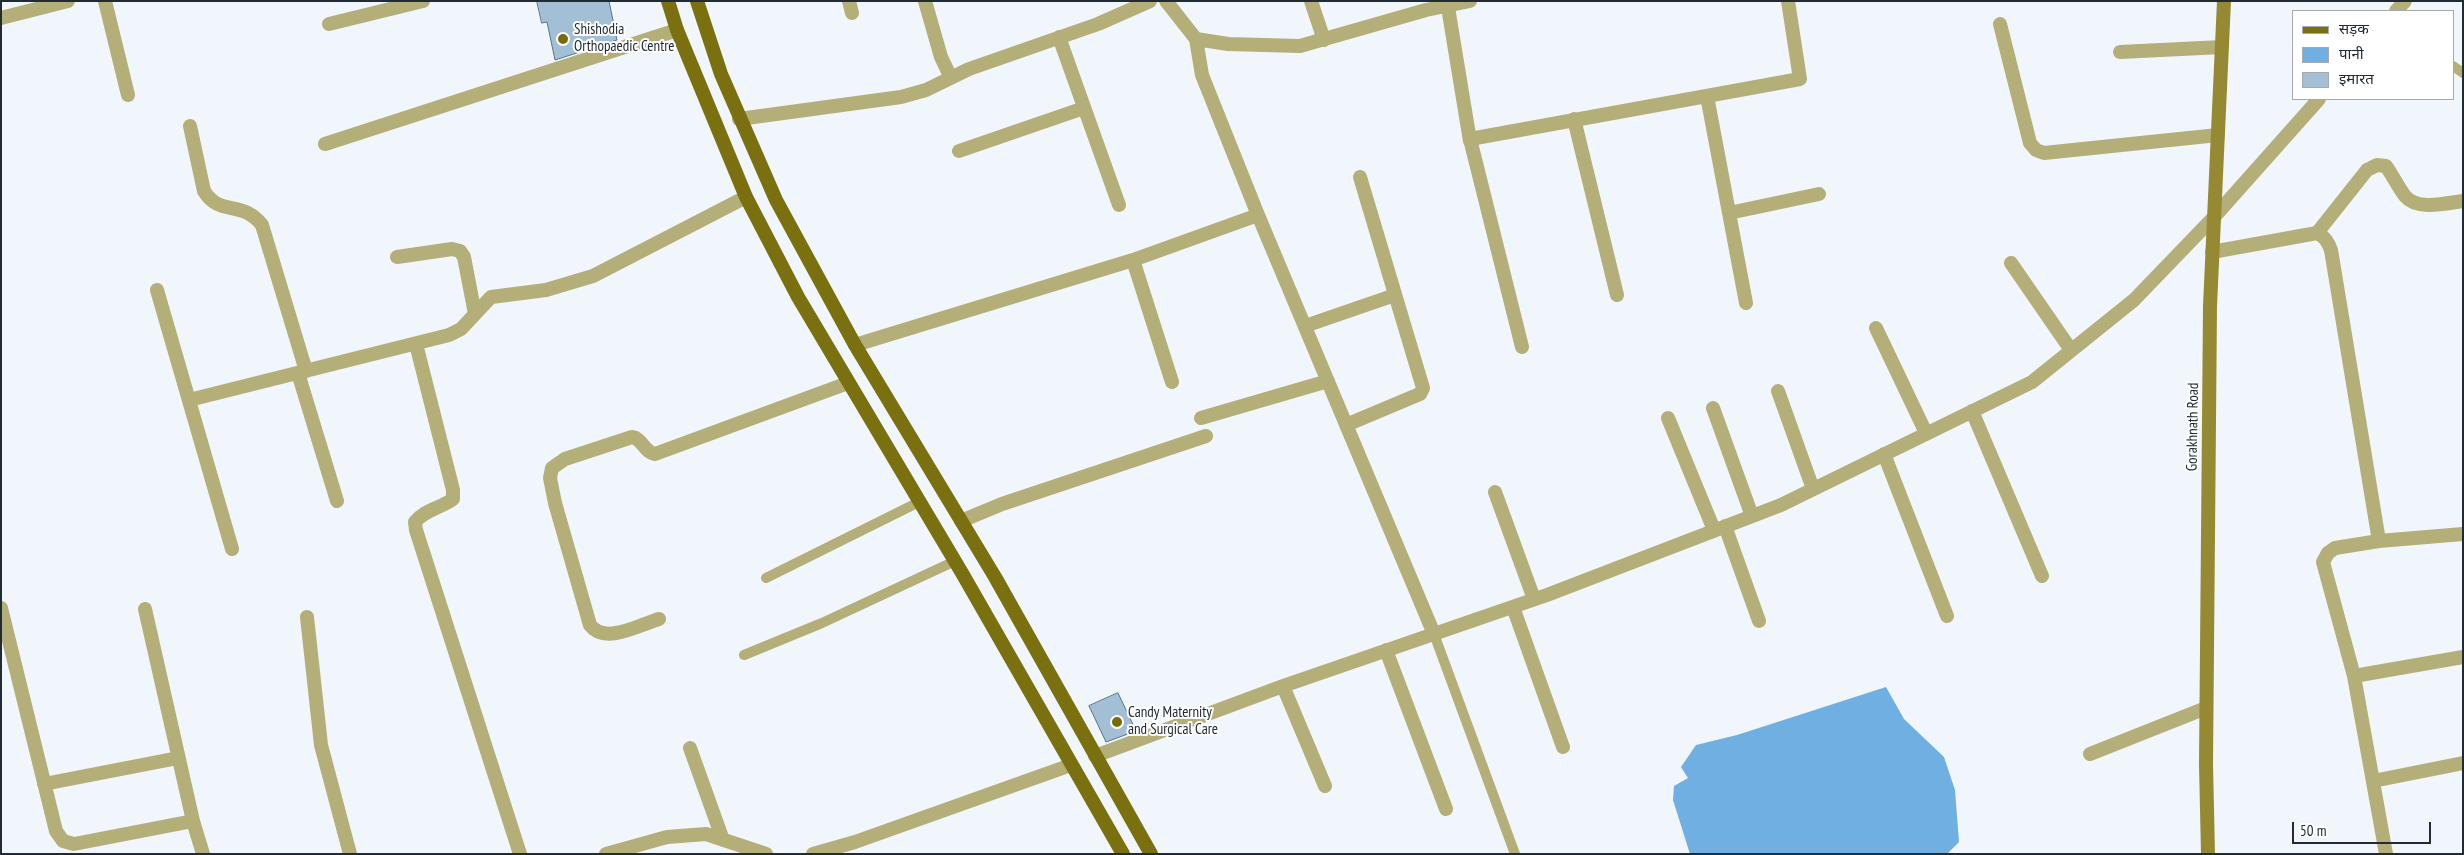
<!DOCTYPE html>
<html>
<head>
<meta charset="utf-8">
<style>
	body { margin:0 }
	#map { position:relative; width:2464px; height:855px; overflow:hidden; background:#f0f6fb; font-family:"PT Sans Narrow","Noto Sans Devanagari",sans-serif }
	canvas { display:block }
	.frame { position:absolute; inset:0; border:2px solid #202b34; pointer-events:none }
	.legend { position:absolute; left:2292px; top:10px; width:162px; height:90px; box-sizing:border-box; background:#fff; border:1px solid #a6aaae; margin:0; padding:6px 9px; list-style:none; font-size:15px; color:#202b34 }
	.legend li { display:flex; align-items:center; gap:10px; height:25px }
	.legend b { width:25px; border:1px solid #a6aaae }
	.scale { position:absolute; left:2292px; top:822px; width:139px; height:22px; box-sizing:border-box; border:2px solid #202b34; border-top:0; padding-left:6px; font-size:15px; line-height:18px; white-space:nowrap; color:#202b34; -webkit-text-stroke:4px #fff; paint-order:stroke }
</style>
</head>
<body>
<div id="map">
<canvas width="2464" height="855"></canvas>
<div class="frame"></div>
<ul class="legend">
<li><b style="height:6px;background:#7b7010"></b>सड़क</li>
<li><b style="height:14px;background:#6fafe1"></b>पानी</li>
<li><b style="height:14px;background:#a3bfd6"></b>इमारत</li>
</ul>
<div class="scale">50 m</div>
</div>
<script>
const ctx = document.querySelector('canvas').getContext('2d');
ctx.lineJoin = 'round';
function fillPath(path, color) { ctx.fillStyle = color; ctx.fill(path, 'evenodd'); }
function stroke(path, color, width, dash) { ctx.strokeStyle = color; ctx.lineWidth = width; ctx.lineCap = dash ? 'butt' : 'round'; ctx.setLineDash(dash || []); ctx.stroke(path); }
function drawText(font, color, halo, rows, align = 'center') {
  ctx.font = font + ' "PT Sans Narrow",sans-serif'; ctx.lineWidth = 4; ctx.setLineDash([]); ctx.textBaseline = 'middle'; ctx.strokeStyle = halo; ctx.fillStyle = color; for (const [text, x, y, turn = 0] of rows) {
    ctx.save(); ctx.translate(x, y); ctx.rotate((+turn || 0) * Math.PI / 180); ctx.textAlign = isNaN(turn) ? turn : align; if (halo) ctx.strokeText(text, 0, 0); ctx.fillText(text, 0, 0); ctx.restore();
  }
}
const water = new Path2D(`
	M1886 687 1904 719 1944 757 1955 790 1959 842 1947 854H1690L1673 800 1674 786 1688 778 1681 767 1696 745 1737 735Z`);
const building = new Path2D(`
	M537 1H609L617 40 555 60 547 22 542 23Z
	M1118 693 1136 731 1106 742 1089 706Z`);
const service = new Path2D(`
	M2453 66 2463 73
	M766 578 919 502
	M1434 634 1515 854
	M744 655 822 623 955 561`);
const minor = new Path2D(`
	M105 1 128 95
	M849 1 852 13
	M925 1 941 57 951 78
	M1166 1 1196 39 1228 44 1300 46 1426 10 1470 1
	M1311 1 1324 40
	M1447 1 1470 141
	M2396 11 2405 1
	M1 18 68 1
	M329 24 423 1
	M2000 24 2030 143 2036 150 2044 153 2218 135
	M1059 37 1119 205
	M1196 39 1202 75 1258 215 1434 634
	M2120 52 2222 47
	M1707 96 1746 303
	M739 119 901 97 926 90 969 69 1098 24 1150 1
	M1574 119 1617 295
	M190 126 204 191C220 217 241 199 262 225L306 371
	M325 144 677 30
	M959 151 1084 108
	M1729 213 1819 194
	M2317 233 2367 170 2377 165 2386 166C2393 176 2398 187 2405 196 2417 211 2447 203 2463 201
	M2212 252 2317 233C2325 237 2328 242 2331 250L2379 541
	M397 257 452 249 460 251 464 257 475 314
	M1133 260 1172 382
	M2011 263 2071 350
	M157 290 232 549
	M1305 326 1395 295
	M1876 328 1926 433
	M416 344 453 490V499C441 508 424 510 415 522L416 530 520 854
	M855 345 1133 260 1258 215
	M1522 347 1470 139 1800 79 1788 1
	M298 373 337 501
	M1778 391 1813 489
	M189 400 449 335 461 329 491 297 546 290 593 276 746 197
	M1713 408 1752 516
	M1972 411 2042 576
	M1201 418 1328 381
	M1668 418 1714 530
	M1346 425 1415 396 1420 394 1423 388 1360 177
	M1884 454 1947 616
	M1495 492 1534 599
	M961 521 1002 504 1206 436
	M1725 526 1759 621
	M1513 607 1563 747
	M1 608 56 831 63 841 74 844 193 821
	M145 609 193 821 203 854
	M307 617 321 745 350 854
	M659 619C639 625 605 645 590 625L555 503 550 478 552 468 565 459 632 437C642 438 644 452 655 454L848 383
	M1386 650 1446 809
	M2354 676 2323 562 2328 553 2335 548 2379 541 2463 534
	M1283 686 1325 786
	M690 748 723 840
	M2090 754 2206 708
	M1095 756 1283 686 1547 595 1781 505 2032 382 2134 300 2214 217 2319 99
	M2373 781 2463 763
	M44 784 178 758
	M606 854 667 837 706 834 766 854
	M813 854 855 842 1071 765
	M2386 854 2354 676 2463 657`);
const secondary = new Path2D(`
	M2208 854 2206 764 2210 306 2224 1`);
const primary = new Path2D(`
	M668 1 677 30 746 197 798 297 962 573 1123 854
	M697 1 721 74 776 200 855 345 995 577 1151 854`);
const markers = [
	[563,39,6,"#776c05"],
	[1117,722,6,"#776c05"]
];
const poiNames = [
	["Shishodia",574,30],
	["Orthopaedic Centre",574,47],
	["Candy Maternity",1128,713],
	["and Surgical Care",1128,730]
];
const streetNames = [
	["Gorakhnath Road",2193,427,-89]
];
fillPath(water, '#6fafe1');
fillPath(building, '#a3bfd6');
stroke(building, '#597388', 1);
stroke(service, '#b4ae79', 10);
stroke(minor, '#b4ae79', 14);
stroke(secondary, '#958a33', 14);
stroke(primary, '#7b7010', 14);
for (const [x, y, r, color] of markers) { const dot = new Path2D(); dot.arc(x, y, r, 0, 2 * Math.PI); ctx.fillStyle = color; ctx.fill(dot); stroke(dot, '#fff', 2); }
drawText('15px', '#202b34', '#fff', poiNames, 'left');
drawText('15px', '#202b34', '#fff', streetNames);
</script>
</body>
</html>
